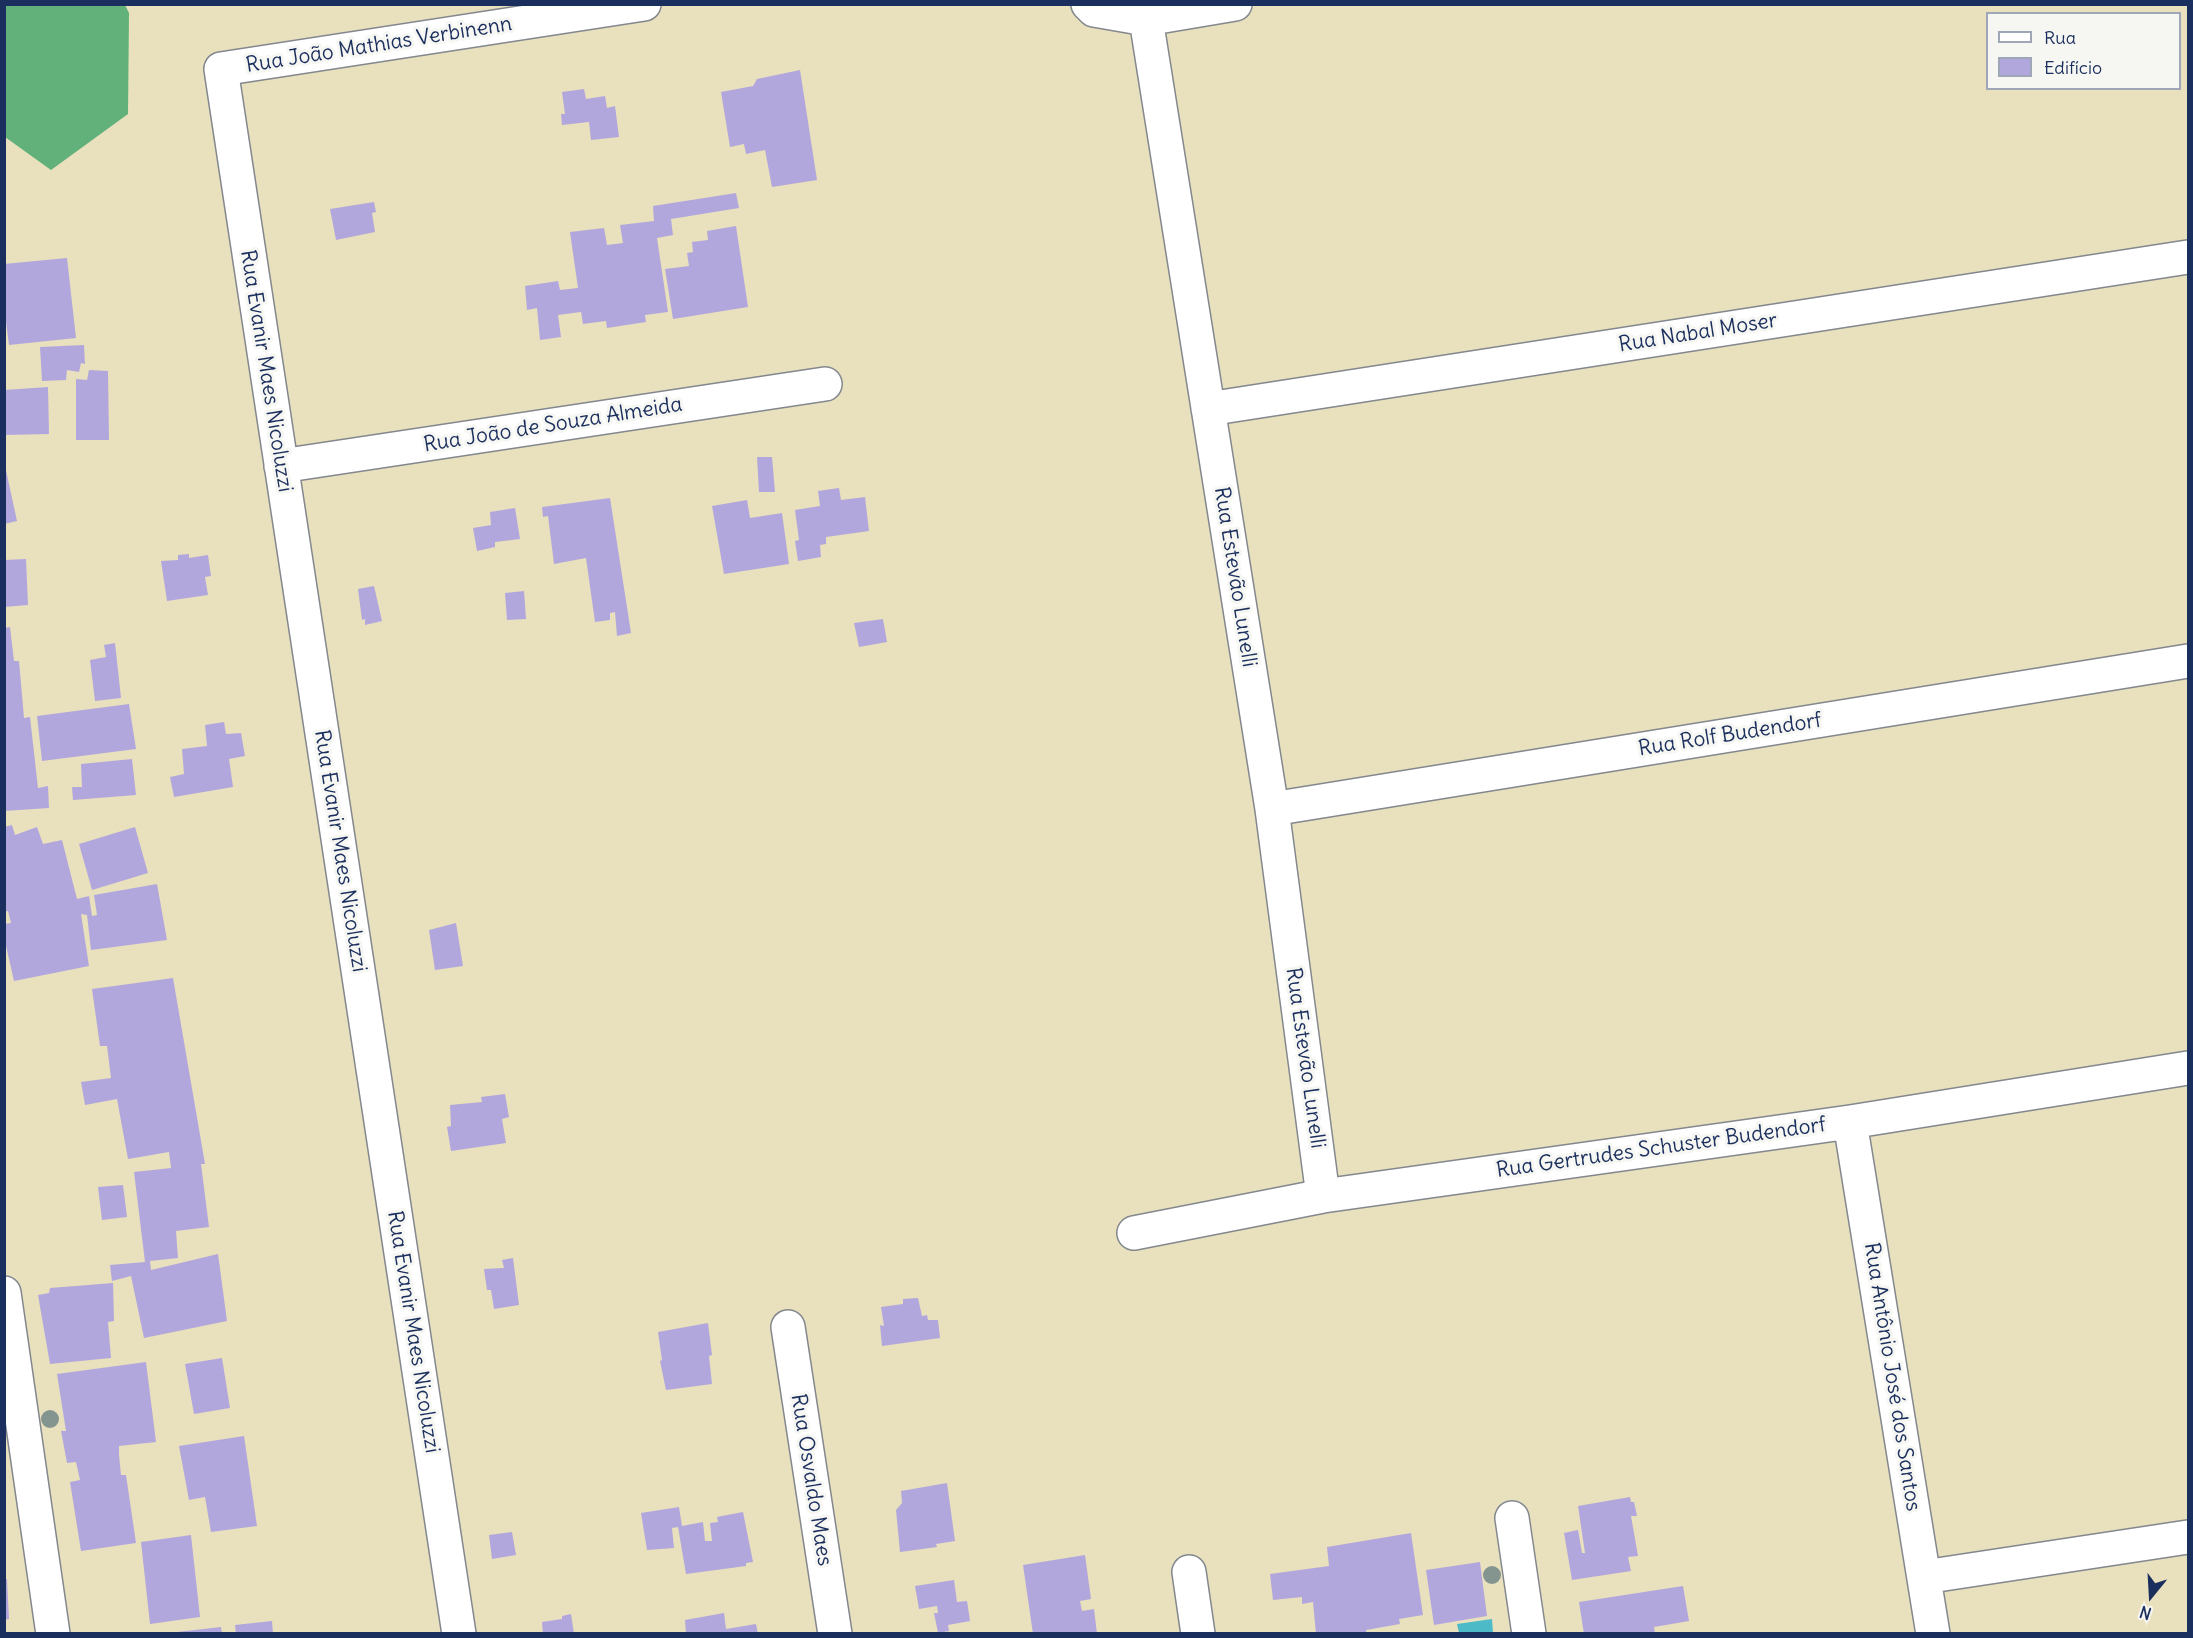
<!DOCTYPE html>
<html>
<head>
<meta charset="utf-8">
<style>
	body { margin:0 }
	#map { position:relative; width:2193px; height:1638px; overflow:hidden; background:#e9e0bd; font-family:Delius,sans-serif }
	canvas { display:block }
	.frame { position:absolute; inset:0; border:6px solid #1b2f5e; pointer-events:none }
	.legend { position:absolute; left:1986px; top:12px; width:195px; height:78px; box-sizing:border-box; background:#f6f6f2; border:2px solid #9ea6b7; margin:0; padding:8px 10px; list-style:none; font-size:18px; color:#1b2f5e }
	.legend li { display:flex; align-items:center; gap:12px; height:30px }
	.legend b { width:30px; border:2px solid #9ea6b7 }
	.north { position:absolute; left:2121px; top:1566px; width:60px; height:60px; -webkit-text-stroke:4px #f6f6f2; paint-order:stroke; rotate:198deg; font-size:16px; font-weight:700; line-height:24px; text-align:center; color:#1b2f5e }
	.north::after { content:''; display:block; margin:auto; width:21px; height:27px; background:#1b2f5e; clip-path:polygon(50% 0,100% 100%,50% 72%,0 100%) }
</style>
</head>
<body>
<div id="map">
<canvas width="2193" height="1638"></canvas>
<div class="frame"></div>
<ul class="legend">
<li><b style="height:8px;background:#fff"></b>Rua</li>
<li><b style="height:16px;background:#b2a7dd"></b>Edifício</li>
</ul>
<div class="north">N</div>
</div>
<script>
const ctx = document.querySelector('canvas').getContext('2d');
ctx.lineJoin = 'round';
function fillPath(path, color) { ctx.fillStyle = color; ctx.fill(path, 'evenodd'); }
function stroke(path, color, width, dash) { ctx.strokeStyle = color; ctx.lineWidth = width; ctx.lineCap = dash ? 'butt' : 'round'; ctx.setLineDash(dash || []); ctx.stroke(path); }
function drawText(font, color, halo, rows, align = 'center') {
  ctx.font = font + ' Delius,sans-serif'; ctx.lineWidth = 6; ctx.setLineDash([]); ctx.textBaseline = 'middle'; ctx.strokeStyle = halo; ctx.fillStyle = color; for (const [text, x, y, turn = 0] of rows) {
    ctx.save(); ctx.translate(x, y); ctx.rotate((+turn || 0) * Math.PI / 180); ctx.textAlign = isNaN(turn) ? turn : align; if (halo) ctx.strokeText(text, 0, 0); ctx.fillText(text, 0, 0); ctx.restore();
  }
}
const forest = new Path2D(`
	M5 4 125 5 129 13 128 114 51 170 5 137Z`);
const water = new Path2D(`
	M1492 1619 1493 1633H1459L1457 1624Z`);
const building = new Path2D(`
	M800 70 817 180 772 187 765 150 746 154 744 144 730 147 721 92 753 86 757 79Z
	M584 89 586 99 605 96 607 108 615 106 619 137 591 140 589 122 562 125 561 114H565L562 92Z
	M736 193 739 208 671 219 673 235 657 238 668 312 645 315 646 322 607 328 606 321 583 324 581 312 558 315 561 337 540 340 537 308 527 310 525 286 558 281 560 290 578 288 570 232 604 228 607 245 623 243 620 225 654 221 653 206Z
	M374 202 376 212 372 213 375 232 336 240 330 209Z
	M736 226 748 307 673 319 665 269 689 266 687 253 693 252 692 242 708 240 707 231Z
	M67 258 76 338 9 345 4 306V264Z
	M84 345 85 364 81 363 79 372 67 370 66 380 42 381 40 347Z
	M89 370 108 371 109 440H76V379L87 380Z
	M48 387 49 434 4 435V390Z
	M757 457H772L775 492H759Z
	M4 461 17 521 4 524Z
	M839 488 841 500 865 497 869 531 826 537V544L820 545 821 557 798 561 795 541 799 540 795 510 820 506 818 491Z
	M610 498 631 633 617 636 615 612 610 613V620L595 622 586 558 554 564 548 516 543 517 542 507Z
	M747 500 750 518 782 513 789 564 724 574 712 506Z
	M515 508 520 539 495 542V547L477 551 473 528 491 525 490 512Z
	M189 554V558L208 555 211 576 205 577 208 595 167 601 161 561 178 560V555Z
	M26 559 28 605 4 607V560Z
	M374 586 382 621 365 625V619L362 620 358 589Z
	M524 591 526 619 507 620 505 593Z
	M883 619 887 642 859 647 854 623Z
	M10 627 14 661H19L24 718 30 717 38 788 48 786 49 808 4 811V628Z
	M115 643 121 698 95 701 90 660 106 657 104 645Z
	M129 704 136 749 42 761 37 716Z
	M224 722 226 734 241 733 245 756 229 759 233 787 174 797 170 777 184 774 182 749 207 746 205 725Z
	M132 759 136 795 73 800 72 787H82L81 764Z
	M12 825 15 835 37 827 43 844 62 840 77 899 89 896 92 916 97 915 94 895 157 884 167 940 91 950 87 915 81 914 89 966 14 981 4 937V924L11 923 8 911 4 912V827Z
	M135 827 148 873 92 890 79 844Z
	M456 923 463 966 435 970 429 930Z
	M173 978 205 1164H201L209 1227 176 1231 178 1258 150 1261 151 1270 218 1254 227 1321 144 1338 131 1276 112 1281 110 1265 145 1262 134 1172 171 1168 169 1152 128 1159 117 1099 85 1105 81 1082 111 1078 107 1046H100L92 989Z
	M505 1094 509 1117 502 1119 506 1143 451 1151 447 1127 451 1126 450 1105 482 1102 481 1097Z
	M123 1185 127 1217 102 1220 98 1187Z
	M513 1258 519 1305 494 1309 491 1290H487L484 1269 504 1268 502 1260Z
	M113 1283 114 1321 108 1322 111 1358 50 1364 38 1295 49 1293 50 1288Z
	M918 1298 922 1316 927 1315 928 1320H938L940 1338 882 1346 880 1325 884 1326 881 1307 903 1304V1299Z
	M708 1323 712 1355 709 1356 712 1384 666 1390 660 1361 662 1360 658 1332Z
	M222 1358 230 1408 194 1414 185 1364Z
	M146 1362 156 1442 119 1446V1455L121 1475H126L136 1543 81 1551 70 1482 80 1480 76 1462 67 1463 61 1431H66L57 1374Z
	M244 1436 257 1526 211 1532 205 1497 189 1500 179 1446Z
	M947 1483 955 1541 936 1544 937 1547 900 1552 896 1510 902 1503 901 1491Z
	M1630 1497 1631 1502H1634L1637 1516H1631L1638 1556 1628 1557 1631 1571 1572 1580 1564 1533 1578 1530 1582 1553H1585L1578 1506Z
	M679 1507 682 1526 703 1522 705 1541H712L710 1523 718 1522 717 1517 743 1512 753 1562 746 1563V1566L686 1574 678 1527 672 1528 674 1548 647 1550 641 1513Z
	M512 1532 516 1555 492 1559 489 1535Z
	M1411 1533 1423 1615 1399 1619 1400 1624 1366 1630 1367 1634H1316L1313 1602 1302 1604V1597L1273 1600 1270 1574 1329 1566 1327 1547Z
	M191 1535 200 1617 150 1624 141 1542Z
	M1085 1555 1091 1599 1080 1601 1082 1611 1094 1609 1097 1634H1033L1023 1565Z
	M1480 1562 1487 1616 1434 1625 1426 1570Z
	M4 1579H7L9 1619 4 1620Z
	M954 1580 957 1602 967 1601 970 1621 948 1625 949 1631 938 1633 934 1613H938L937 1606 919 1609 915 1586Z
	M1683 1586 1689 1621 1654 1627 1655 1634H1584L1579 1602Z
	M724 1613 726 1629 756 1624 758 1634H686L685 1620Z
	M571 1614 574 1634H543L542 1622 562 1619V1616Z
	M272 1621 273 1634H236L235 1625Z
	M221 1627 222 1634H177V1632Z`);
const minor = new Path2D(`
	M1088 4 1094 10 1146 19 1272 809 1323 1196
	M1146 19 1235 4
	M1208 409 2188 257
	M281 466 825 384
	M1272 809 2188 661
	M1850 1122 1933 1634
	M1134 1233 1323 1196 1850 1122 2188 1068
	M4 1293 53 1634
	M788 1327 835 1634
	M1512 1518 1529 1634
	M1189 1572 1198 1634
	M1924 1577 2188 1537
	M459 1634 221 69 644 4`);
const trees = [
	[50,1419],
	[1492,1575]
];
const streetNames = [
	["Rua João Mathias Verbinenn",379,45,-9],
	["Rua Nabal Moser",1698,333,-9],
	["Rua Evanir Maes Nicoluzzi",266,371,81],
	["Rua João de Souza Almeida",553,425,-9],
	["Rua Estevão Lunelli",1235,577,81],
	["Rua Rolf Budendorf",1730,735,-9],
	["Rua Evanir Maes Nicoluzzi",340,851,81],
	["Rua Estevão Lunelli",1305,1058,82],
	["Rua Gertrudes Schuster Budendorf",1661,1148,-8],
	["Rua Evanir Maes Nicoluzzi",413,1332,81],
	["Rua Antônio José dos Santos",1892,1377,81],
	["Rua Osvaldo Maes",811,1480,81]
];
fillPath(forest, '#62b17b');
fillPath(water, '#4dbbc7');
fillPath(building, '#b2a7dd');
stroke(minor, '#82888e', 36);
stroke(minor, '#fff', 33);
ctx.fillStyle = '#849590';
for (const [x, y] of trees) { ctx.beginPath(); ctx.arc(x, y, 9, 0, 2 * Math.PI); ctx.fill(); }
drawText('21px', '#1b2f5e', '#f6f6f2', streetNames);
</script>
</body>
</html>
